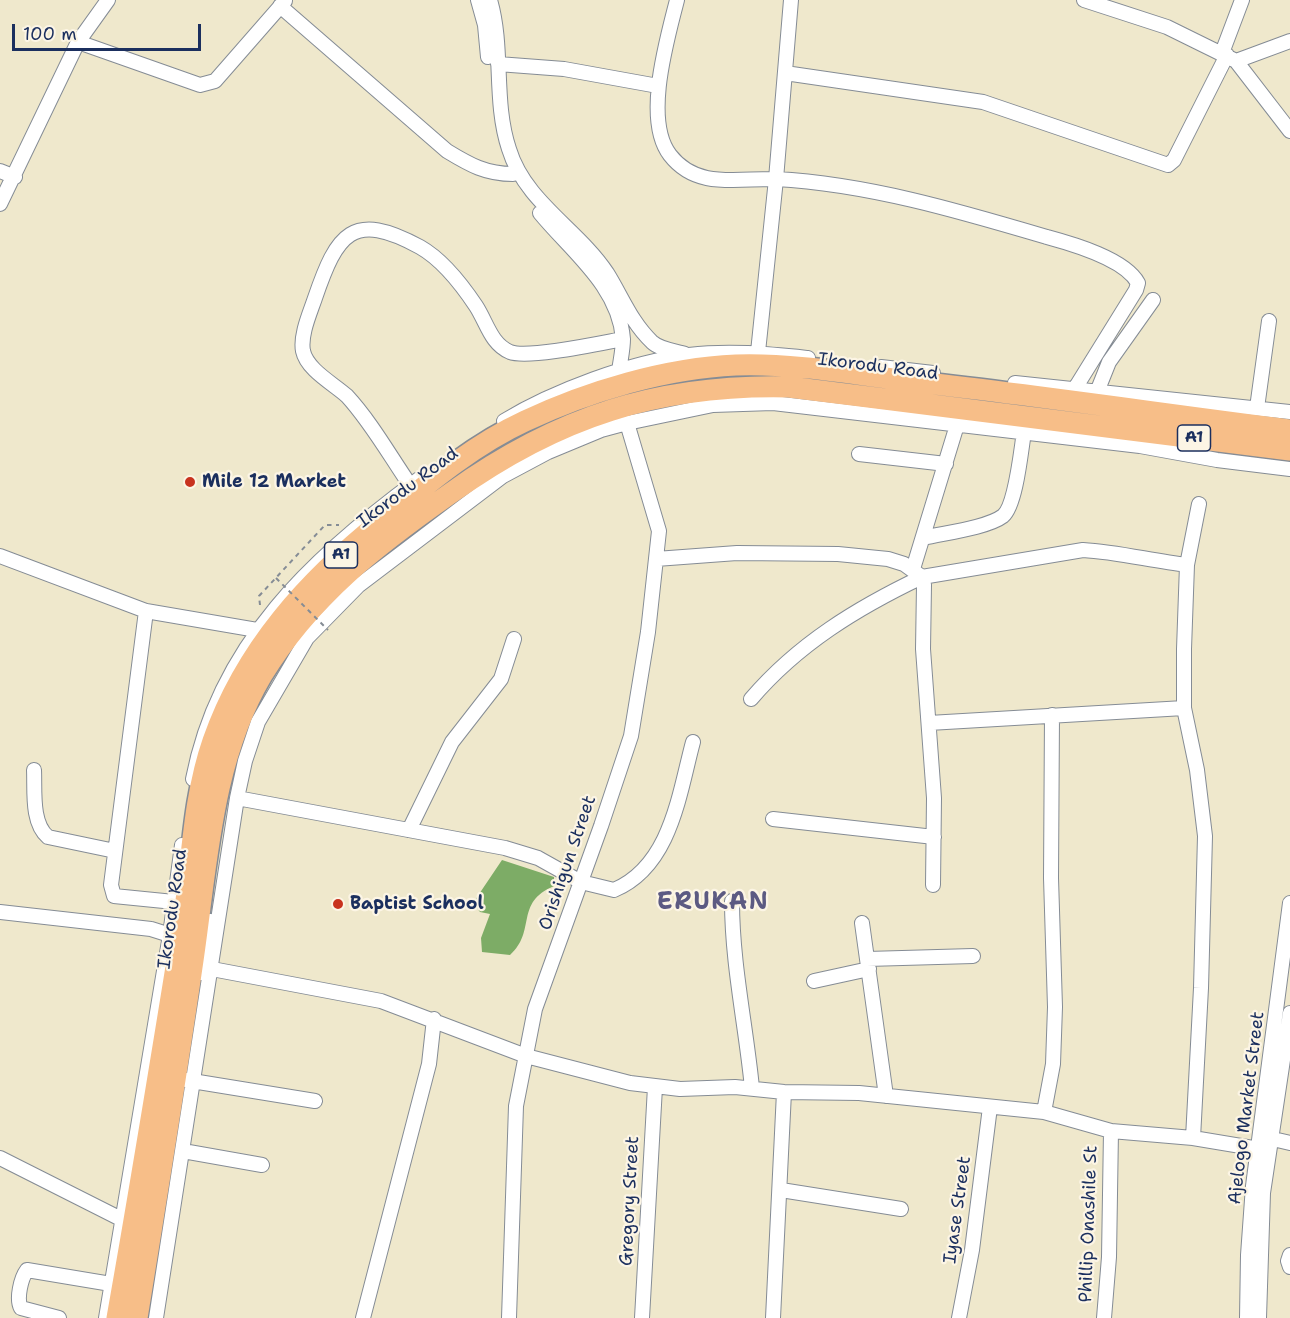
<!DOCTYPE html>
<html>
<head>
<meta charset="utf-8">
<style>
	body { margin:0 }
	#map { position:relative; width:1290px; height:1318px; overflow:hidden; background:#efe8cc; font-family:"Shantell Sans",sans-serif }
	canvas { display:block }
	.scale { position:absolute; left:12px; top:24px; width:189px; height:27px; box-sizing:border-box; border:3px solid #1b2f5e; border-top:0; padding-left:8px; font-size:18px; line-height:21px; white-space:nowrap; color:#1b2f5e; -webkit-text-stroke:4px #fcf5e5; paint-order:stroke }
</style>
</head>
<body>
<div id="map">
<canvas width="1290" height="1318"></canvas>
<div class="scale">100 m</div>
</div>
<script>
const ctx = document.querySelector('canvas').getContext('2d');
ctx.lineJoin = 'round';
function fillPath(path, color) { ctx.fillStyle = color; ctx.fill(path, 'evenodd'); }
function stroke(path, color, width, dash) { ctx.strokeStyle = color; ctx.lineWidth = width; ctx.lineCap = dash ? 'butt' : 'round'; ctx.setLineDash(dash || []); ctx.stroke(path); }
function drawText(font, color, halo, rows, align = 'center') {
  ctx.font = font + ' "Shantell Sans",sans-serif'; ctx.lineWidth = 4.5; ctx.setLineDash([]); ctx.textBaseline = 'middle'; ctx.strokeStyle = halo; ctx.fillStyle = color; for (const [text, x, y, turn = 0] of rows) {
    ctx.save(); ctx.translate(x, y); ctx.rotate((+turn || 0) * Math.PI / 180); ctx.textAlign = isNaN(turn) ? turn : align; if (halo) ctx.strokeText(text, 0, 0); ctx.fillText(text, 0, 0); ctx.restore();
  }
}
const forest = new Path2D(`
	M502 860 554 877V886C514 903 537 931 510 955L482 952 481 938 490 914 480 912 473 903Z`);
const path = new Path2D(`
	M260 605 259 596 325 525H339`);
const minor = new Path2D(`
	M478 0 485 25 488 57
	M490 0C504 48 493 101 509 149 525 202 578 229 607 273 622 297 631 322 652 342 659 349 675 351 685 354
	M677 0C667 40 643 120 670 155 697 190 738 178 776 179 868 184 959 211 1047 237 1073 244 1125 259 1138 283L1136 290 1074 390
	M1084 0 1167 27 1236 61 1290 131
	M280 6 447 151C470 165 486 174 513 174
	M78 42 200 85 215 81 285 1
	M1222 53 1242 0
	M1236 61 1290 41
	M498 64 564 69 658 86
	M785 73 983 102 1168 165 1174 160 1227 55
	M0 171 15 177
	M0 204 78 42 108 0
	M540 213C571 251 619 286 623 339 623 350 620 362 619 372
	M758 352 776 179 791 0
	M881 367 933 373
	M1015 383 1290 412
	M1097 392 1109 362 1153 300
	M1257 408 1269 321
	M504 421C554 391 631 362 689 355 729 350 768 354 808 358
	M859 454 946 464
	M410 485C390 456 371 422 347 396 334 384 307 370 303 351 300 335 310 313 315 298 337 234 352 210 420 247 443 260 462 285 476 306 487 323 491 344 510 352 528 359 601 343 623 339
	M923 538C943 533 987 528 1003 516 1016 505 1021 450 1024 432
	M0 556 146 611 257 630
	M656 559 737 553 838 554 888 559 904 564 922 577C857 608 798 644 751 699
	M913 569 957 425
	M146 611 111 885 114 896 174 902
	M929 723 1184 708
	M34 770C35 790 31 823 48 837L115 851
	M193 779C219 644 313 557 419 479
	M237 798 505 848 538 858 581 882 614 890C671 866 679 794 693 742
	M773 819 934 837
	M409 830 452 742 501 679 514 639
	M933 885 934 798 923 649 924 585 922 577 1083 550C1118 552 1152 561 1187 565
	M732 901C732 964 746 1026 752 1088
	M0 912 151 929 170 935
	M862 923 886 1096
	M867 959 973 956
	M212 969 381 1001 526 1056 630 1083 680 1089 735 1087 784 1092 859 1093 1044 1112 1111 1131 1193 1138 1259 1149
	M201 973 210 921
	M814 981 869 969
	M186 1080 315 1101
	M1044 1112 1053 1064 1055 1007 1051 878 1052 715
	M1193 1138 1201 988 1205 836 1197 770 1184 708V649L1187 565 1199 504
	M1273 1139 1290 1143
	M183 1151 262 1165
	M0 1158 123 1220
	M781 1190 901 1209
	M1290 1255 1288 1261 1290 1267
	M59 1318 21 1308C16 1299 21 1278 27 1270L111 1284
	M106 1318 170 935 182 845
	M156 1318 237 798 245 761 258 722 307 638 358 586 503 476 548 452 601 430 627 423 713 405 773 403 1140 446 1217 460 1290 469
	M363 1318 429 1064 434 1019
	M509 1318 516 1106 535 1009 601 826 631 736 648 632 659 531 627 423
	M642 1318 655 1087
	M773 1318 784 1092
	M959 1318 972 1250 990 1107
	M1104 1318 1109 1257 1111 1131
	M1247 1318 1248 1255 1253 1186 1290 903
	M1259 1318 1263 1193 1290 1013`);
const highway = new Path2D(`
	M117 1318C140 1189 161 1060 182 930 192 868 192 801 213 741 245 649 308 580 383 520 427 484 473 445 525 421 589 391 666 368 736 365 793 363 853 374 909 381 1036 395 1163 414 1290 430
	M137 1318C156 1201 175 1084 192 967 207 868 210 763 262 675 310 596 377 545 451 493 557 417 658 384 789 387L1290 450`);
const pathBridge = new Path2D(`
	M276 578 328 630`);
const markers = [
	[190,482,6,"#c8321e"],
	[338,904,6,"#c8321e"]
];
const shields = [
	[1194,438,33],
	[341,555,33]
];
const shieldNames = [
	["A1",1194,438],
	["A1",341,555]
];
const streetNames = [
	["Ikorodu Road",878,367,7],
	["Ikorodu Road",408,488,-37],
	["Orishigun Street",568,863,-71],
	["Ikorodu Road",173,909,-82],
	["Ajelogo Market Street",1247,1108,-83],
	["Gregory Street",630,1201,-87],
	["Iyase Street",958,1210,-82],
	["Phillip Onashile St",1089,1224,-88]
];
const poiNames = [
	["Mile 12 Market",202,482],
	["Baptist School",350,904]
];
const districtNames = [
	["ERUKAN",713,903]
];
fillPath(forest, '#7dac66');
stroke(minor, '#858c95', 16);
stroke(highway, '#858c95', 24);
stroke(path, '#858c95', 2, [4.5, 4.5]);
stroke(minor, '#fff', 14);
stroke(highway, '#f7be88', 21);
stroke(pathBridge, '#858c95', 2, [4.5, 4.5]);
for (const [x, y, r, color] of markers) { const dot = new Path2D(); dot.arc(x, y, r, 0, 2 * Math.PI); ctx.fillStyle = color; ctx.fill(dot); stroke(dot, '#fcf5e5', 2); }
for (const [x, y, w] of shields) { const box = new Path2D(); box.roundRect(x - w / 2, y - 13, w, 26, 4.5); ctx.fillStyle = '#fcf5e5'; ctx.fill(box); stroke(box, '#1b2f5e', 1.5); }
drawText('bold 16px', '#1b2f5e', null, shieldNames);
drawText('18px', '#1b2f5e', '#fcf5e5', streetNames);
drawText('bold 18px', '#1b2f5e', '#fcf5e5', poiNames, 'left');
ctx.letterSpacing = '1.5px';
drawText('bold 24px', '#5c5a82', '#fcf5e5', districtNames);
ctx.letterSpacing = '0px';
</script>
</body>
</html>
